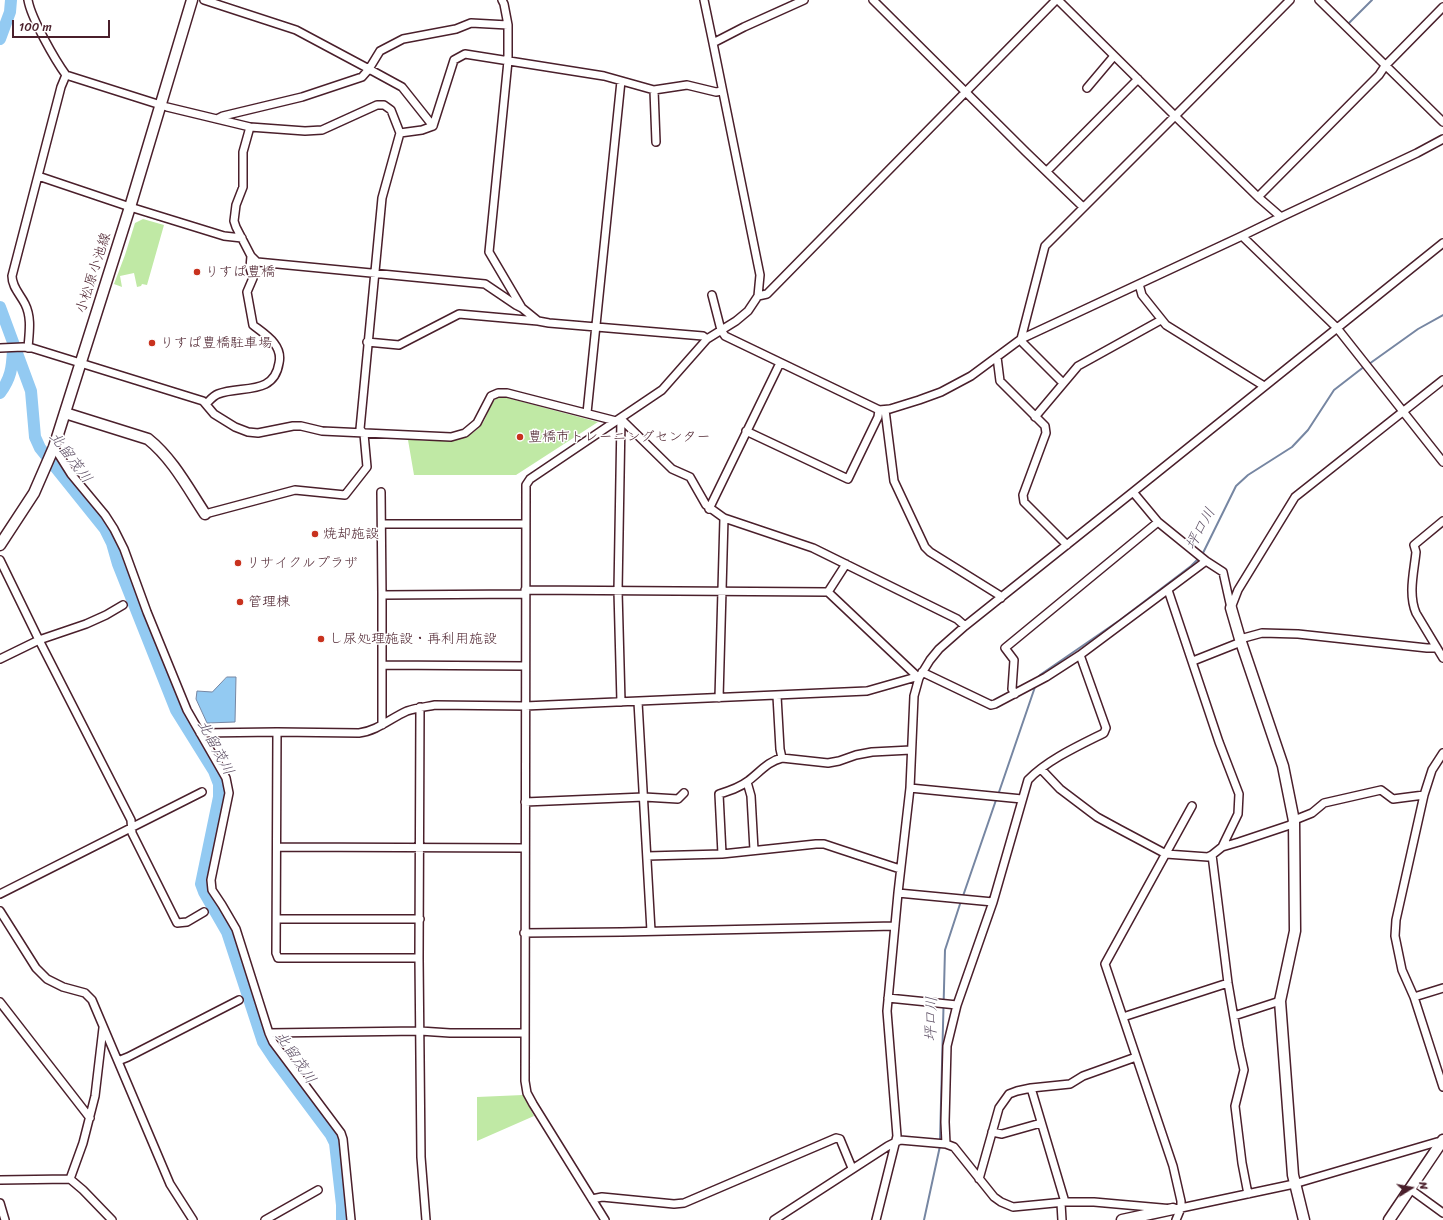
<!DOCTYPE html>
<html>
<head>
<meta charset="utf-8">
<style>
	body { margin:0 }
	#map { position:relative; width:1443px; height:1220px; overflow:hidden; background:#fff; font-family:Sriracha,sans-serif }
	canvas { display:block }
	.north { position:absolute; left:1391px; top:1168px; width:40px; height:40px; -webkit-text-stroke:3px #fff; paint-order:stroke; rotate:79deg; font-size:11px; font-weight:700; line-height:16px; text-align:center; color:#4a1f2b }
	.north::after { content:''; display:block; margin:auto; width:14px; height:18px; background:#4a1f2b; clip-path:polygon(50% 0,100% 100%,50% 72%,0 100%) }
	.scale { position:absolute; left:12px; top:20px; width:98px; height:18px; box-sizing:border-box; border:2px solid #4a1f2b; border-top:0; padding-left:5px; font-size:12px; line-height:14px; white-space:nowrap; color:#4a1f2b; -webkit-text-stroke:3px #fff; paint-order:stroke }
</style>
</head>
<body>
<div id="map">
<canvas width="1443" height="1220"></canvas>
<div class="north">N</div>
<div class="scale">100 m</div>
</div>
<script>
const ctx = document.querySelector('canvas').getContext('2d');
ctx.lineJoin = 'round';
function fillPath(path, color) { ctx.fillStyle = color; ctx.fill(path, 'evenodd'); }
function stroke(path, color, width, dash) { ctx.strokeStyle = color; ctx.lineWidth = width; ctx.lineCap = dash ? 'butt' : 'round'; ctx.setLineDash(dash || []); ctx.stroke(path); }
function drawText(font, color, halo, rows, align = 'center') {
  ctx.font = font + ' Sriracha,"Klee One",sans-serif'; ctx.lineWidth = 3; ctx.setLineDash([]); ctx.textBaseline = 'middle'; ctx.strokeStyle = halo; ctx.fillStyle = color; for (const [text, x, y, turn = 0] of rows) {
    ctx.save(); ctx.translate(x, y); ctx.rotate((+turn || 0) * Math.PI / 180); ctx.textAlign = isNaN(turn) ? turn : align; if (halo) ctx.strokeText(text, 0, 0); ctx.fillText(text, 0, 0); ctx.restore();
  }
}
const green = new Path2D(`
	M143 219 164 225 147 285 142 284 141 286 137 287 134 273 120 276 122 287 114 284 125 255 135 223Z
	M500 396 598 422 516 475H414L408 440C435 440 471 447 485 419 489 410 491 401 500 396Z
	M523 1095 534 1116 477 1141V1097Z`);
const water = new Path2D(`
	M227 677H236L235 722 207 723 196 699 197 691 212 692Z`);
const stream = new Path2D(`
	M1348 24 1372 0
	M1369 364 1418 329 1443 315
	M1202 555 1236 486 1248 475 1292 447 1308 430 1334 390 1365 366
	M1038 678 1040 675 1120 620 1191 566 1199 558
	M998 795 1036 684
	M963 896 996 800
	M940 1140 945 950 961 901
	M924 1220 940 1146`);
const river = new Path2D(`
	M0 39 10 12 11 0
	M0 307 31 391 35 437 40 448 105 529 112 543 118 564 176 710 214 771 219 784V797L201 884 204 892 227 932 263 1042 275 1060 331 1135 335 1143 342 1205V1220
	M0 393C11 378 12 368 13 350`);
const street = new Path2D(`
	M28 0C31 18 55 60 66 75L167 107 250 127 305 131 322 130 377 105H384L391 110 400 133 382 198 360 429 364 434 367 467 345 495 295 490 205 514
	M204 0 296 30 369 69 402 87 433 126
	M502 0 504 4 508 25V61L489 252 522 308
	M704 0 713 43 744 27 804 0
	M873 0 1026 152 1083 207
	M1058 0 1175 116 1290 0
	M1319 0 1443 122
	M1087 88 1114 56
	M654 90 656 142
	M217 119 223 116 302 97 362 77 369 69 380 51 403 39 456 29 471 23 508 25
	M250 127 243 152V187L236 205 234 221 236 227 251 256 257 262 485 284 516 305 522 308 538 321 549 323 703 336 707 339
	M400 133 422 130 433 126 454 60 465 54 604 76 654 90 687 85 716 92 722 91
	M1047 171 1138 79
	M38 176 130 207 224 236 242 238
	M1258 197 1379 75 1385 66 1443 7
	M1242 236 1337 328 1443 462
	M1139 284 1142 295 1166 325 1264 386
	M712 295 721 330 725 336 875 408 879 410 890 409 919 400 941 392 971 376 1021 339 1242 236 1281 217
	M758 296 767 294 1056 0
	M367 342 399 345 459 314 538 321
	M0 348 23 347 32 348 203 401 214 414 235 427 248 432 258 433 293 426H301L322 431 451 437 465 433 477 423 491 396 498 393H507L616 421
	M28 348C29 333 32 318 25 304 20 294 12 287 12 276L61 87 66 75
	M997 357 1000 381 1045 426 1046 433 1023 495 1024 502 1067 545
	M1063 383 1023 343 1021 339 1045 246 1175 116 1258 197 1281 217 1417 153 1443 139
	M206 404C210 400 213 396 218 394 241 385 274 396 279 363 283 345 266 335 253 325L247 292 253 278 250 268 251 256
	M885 410 894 481 925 547 930 552 999 595 1001 598
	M587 413 621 81
	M1035 417 1078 366 1161 320
	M621 419 672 469 690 477 706 505 724 518 813 548 957 619 965 626 1133 492 1158 522 1206 561 1223 572 1231 608 1238 590 1295 497 1443 380
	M746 431 848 479 878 417 879 410
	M54 447 71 474 105 515 114 529 124 549 147 612 187 710 226 778 229 793 211 880 212 890 222 905 236 929 269 1033 273 1042 341 1133 343 1139 351 1220
	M381 492 382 595
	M1133 492 1443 243
	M709 509 780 363
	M1443 521 1414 545 1416 552C1414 572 1408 594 1416 613L1443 658
	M382 524H525
	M0 560 39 640 131 820 132 833 177 923 187 922 204 912
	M525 590 828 592 919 678
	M1168 590 1219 742 1239 794 1238 814 1222 847
	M828 592 846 564
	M1240 639 1262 633 1298 634 1427 648H1437
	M0 659 39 640 86 624 106 615 123 605
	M1193 661 1241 642
	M382 665 525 666
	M922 672 991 705 995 704 1046 677 1080 655 1206 561
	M1015 694 1012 689 1014 660 1005 648 1158 522
	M777 696 780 749 782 758 828 763 839 761 856 755 872 752 911 750
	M719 698 724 518
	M621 702 618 591 621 419
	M638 702 651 931
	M420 707 419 958 421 1157 426 1220
	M382 725V595L525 594
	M277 732 276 953 278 958H419
	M200 733 277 732 359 733C377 731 391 718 407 711 416 708 425 707 435 705L525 706 867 691 916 677
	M1443 753 1432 770 1424 795 1396 920 1395 936 1402 970 1414 997 1443 1087
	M1041 769 1060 789 1097 817 1119 829 1166 854 1208 857 1212 855 1222 847 1239 842 1290 825 1297 819 1312 813 1324 803 1381 790 1393 799 1424 795
	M747 782 751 796 754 850
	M910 788 1022 799
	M525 802 644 797 678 799 684 793
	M277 847 524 848
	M722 854 719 794C729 791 739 788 748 781 759 773 768 761 782 758
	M1212 855 1228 983 1239 1047 1244 1070 1235 1106 1242 1163 1248 1194
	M647 856 722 854 816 844H824L839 849 900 869
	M898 893 993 902
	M0 894 202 792
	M0 911 36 968 47 979 63 987 85 993 92 1000 170 1184 193 1220
	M277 919H420
	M524 933 622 932 895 926
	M1414 997 1443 988
	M888 998 957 1005
	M0 1002 90 1118
	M1234 1016 1280 1001
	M1123 1017 1228 983
	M269 1033 420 1031 450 1033H524
	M118 1061 128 1057 239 1000
	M1031 1088 1065 1202
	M992 1132 1002 1134 1041 1123
	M946 1144 945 1122 947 1046 957 1005 993 902 1028 780C1047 760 1080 745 1104 733L1106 728 1080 655
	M70 1179 83 1143 95 1096 103 1028
	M979 1179 999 1108 1009 1094 1017 1091 1031 1088 1070 1084 1083 1076 1136 1057
	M0 1180 70 1179 83 1190 112 1220
	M1410 1189 1443 1213
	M592 1199 602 1197 674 1204 684 1203 836 1138 840 1139 852 1168
	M0 1203 5 1220
	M1061 1203 1062 1220
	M265 1220 318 1190
	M605 1220 533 1104 527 1093 525 1081 526 485 530 479 662 390 707 339 736 321 748 311 758 296 760 275 713 43
	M774 1220 888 1146 900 1140 946 1144 954 1147 994 1197 1001 1202 1013 1207 1065 1202H1094L1173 1209 1181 1208 1294 1184 1437 1142 1441 1143
	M876 1220 897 1136 887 1011 898 893 910 788 914 696 919 678 930 660 939 649 965 626
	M1176 1220 1181 1208V1201L1173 1166 1105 964 1192 806`);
const secondary = new Path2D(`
	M65 413 148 439C172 458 188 488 205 514
	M0 545 34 493 54 447 130 207 192 0
	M1231 608 1240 639 1283 766 1294 821 1295 931 1280 1001 1293 1175 1304 1220
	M1122 1220 1173 1209
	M1389 1220 1443 1140`);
const markers = [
	[197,272,4,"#c8321e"],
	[152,343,4,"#c8321e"],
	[520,437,4,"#c8321e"],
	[315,534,4,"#c8321e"],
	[238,563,4,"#c8321e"],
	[240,602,4,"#c8321e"],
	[321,639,4,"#c8321e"]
];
const poiNames = [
	["りすぱ豊橋",205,272],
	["りすぱ豊橋駐車場",160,343],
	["豊橋市トレーニングセンター",528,437],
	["焼却施設",323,534],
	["リサイクルプラザ",246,563],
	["管理棟",248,602],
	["し尿処理施設・再利用施設",329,639]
];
const streetNames = [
	["小松原小池線",94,273,-72]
];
const waterNames = [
	["北留茂川",70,458,53],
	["坪口川",1201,529,-61],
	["北留茂川",215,748,62],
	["坪口川",932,1019,-89],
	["北留茂川",295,1058,56]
];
fillPath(green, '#c0e9a5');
fillPath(water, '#93caf2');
stroke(water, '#7686a2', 1);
stroke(stream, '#7686a2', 2);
stroke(river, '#93caf2', 12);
stroke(street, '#4a1f2b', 10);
stroke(secondary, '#4a1f2b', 13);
stroke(street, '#fff', 7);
stroke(secondary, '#fff', 10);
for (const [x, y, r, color] of markers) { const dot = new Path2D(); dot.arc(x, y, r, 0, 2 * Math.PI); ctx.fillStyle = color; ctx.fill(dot); stroke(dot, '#fff', 1.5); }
drawText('14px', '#4a1f2b', '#fff', poiNames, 'left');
drawText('14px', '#4a1f2b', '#fff', streetNames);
drawText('italic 15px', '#605267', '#fff', waterNames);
</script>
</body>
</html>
